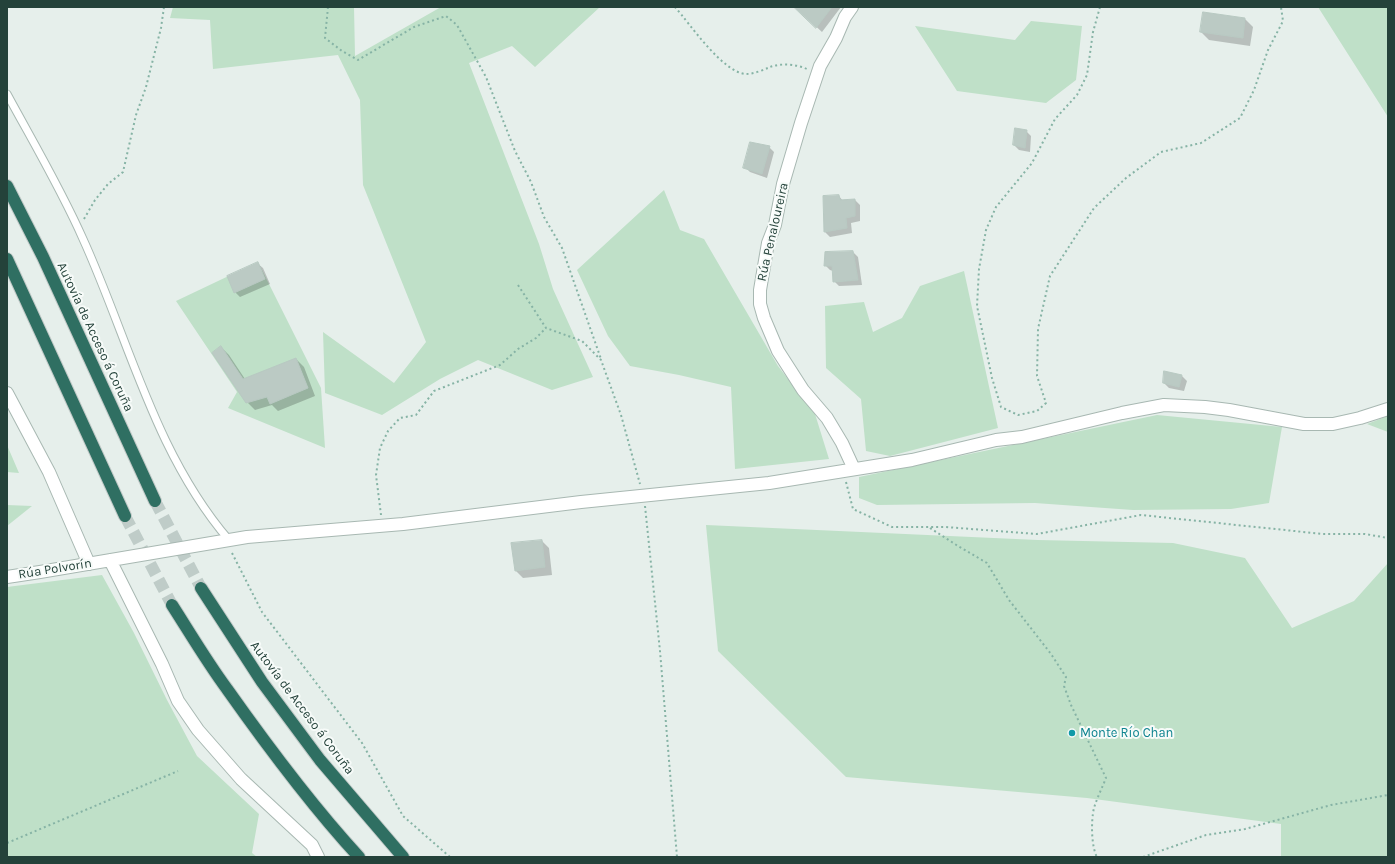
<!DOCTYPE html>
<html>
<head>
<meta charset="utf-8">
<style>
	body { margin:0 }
	#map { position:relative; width:1395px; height:864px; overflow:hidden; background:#e6efeb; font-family:Karla,sans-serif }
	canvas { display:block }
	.frame { position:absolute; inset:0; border:8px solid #24423a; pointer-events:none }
</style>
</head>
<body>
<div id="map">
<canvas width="1395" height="864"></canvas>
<div class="frame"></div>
</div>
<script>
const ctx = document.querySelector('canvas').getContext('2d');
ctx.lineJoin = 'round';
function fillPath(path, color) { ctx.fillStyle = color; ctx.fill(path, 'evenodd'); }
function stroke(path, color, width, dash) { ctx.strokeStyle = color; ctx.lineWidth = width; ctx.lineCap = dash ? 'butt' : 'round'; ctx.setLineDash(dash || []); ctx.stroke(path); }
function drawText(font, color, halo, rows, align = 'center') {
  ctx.font = font + ' Karla,sans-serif'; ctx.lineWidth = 4; ctx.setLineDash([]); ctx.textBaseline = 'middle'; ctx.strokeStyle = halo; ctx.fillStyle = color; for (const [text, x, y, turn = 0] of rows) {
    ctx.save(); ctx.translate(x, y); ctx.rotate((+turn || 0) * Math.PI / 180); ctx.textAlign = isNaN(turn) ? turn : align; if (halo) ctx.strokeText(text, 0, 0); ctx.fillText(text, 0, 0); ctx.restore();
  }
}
const green = new Path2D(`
	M173 7H354L355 56 441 7H600L535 67 512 46 469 63 539 244 553 289 593 377 552 390 478 360 440 379 382 415 325 393 323 332 394 383 426 342 363 185 360 100 338 55 213 69 210 20 170 18Z
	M1318 7H1388V117Z
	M1031 21 1082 26 1076 80 1046 103 957 91 915 26 1015 40Z
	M664 190 680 230 704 239 778 366 815 414 829 459 735 469 731 387 679 375 630 366 608 336 577 270Z
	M258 262 321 388 325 448 228 408 237 392 176 301Z
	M964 271 998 428 890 456 866 451 861 399 826 368 825 306 864 302 873 332 902 318 920 286Z
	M1157 415 1282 427 1269 503 1231 509 1133 510 1035 503 877 505 859 498V477Z
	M1388 416V432L1367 424Z
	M7 445 19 473 7 472Z
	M7 505 32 506 7 526Z
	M706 525 1038 540 1173 543 1245 558 1292 628 1354 601 1388 563V857H1281V824L1087 798 846 777 718 651Z
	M102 575 134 633 167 700 197 756 259 814 252 853 257 857H7V587Z`);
const shadow = new Path2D(`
	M795 7H841L822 32Z
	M1203 13 1245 19 1253 27 1250 46 1209 40 1201 32Z
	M1026 131 1031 136 1030 152 1019 150 1014 145Z
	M769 147 774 152 767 178 750 172 745 167Z
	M839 196 843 201 855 200 860 205V221L851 223 852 233 830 237 825 232Z
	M853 252 858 257 862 285 839 286 834 281 833 271 830 270 825 265Z
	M257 263 263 268 270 284 240 297 235 292Z
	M221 347 229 355 245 379 296 359 304 367 315 396 278 411 272 405 255 410 247 402Z
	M1182 376 1187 381 1184 391 1169 388 1164 383Z
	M542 541 549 548 552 575 523 578 515 570Z`);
const building = new Path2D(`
	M794 7H832L816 28Z
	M1203 12 1245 18 1243 38 1200 32Z
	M1015 128 1027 130 1025 148 1013 145Z
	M750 142 770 146 762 174 743 168Z
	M839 195 840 200 855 199V216L846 218 847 228 824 232 823 196Z
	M853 251 858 280 833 282 832 266H824L825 252Z
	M258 262 265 279 234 293 227 276Z
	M221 346 243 379 296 358 308 388 270 404 267 397 246 403 212 353Z
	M1164 371 1182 375 1179 387 1163 383Z
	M542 540 545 567 515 571 511 543Z`);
const highwayTunnel = new Path2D(`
	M155 501 201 588
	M125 516 172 605`);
const path = new Path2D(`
	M328 7 325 38 342 51 358 60 414 27 446 16 457 25 486 77 515 151 531 182 544 217 562 248 601 359
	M675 7C690 24 723 73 746 74 754 74 763 70 770 67 781 63 796 64 807 69
	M1100 7 1093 32 1087 75 1077 95 1055 119 1032 163 996 207 986 230 979 269 977 306 992 378 1001 407 1018 415 1037 411 1046 403 1037 376 1038 329 1050 276 1094 208 1126 178 1161 152 1201 143 1240 118 1254 90 1268 50 1283 21 1281 7
	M1247 7H1263
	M84 219 95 200 108 184 123 172 136 115 146 87 161 28 164 7
	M518 285 546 328 582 341 601 360 621 415 640 484
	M846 482 853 509 892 527H945L1037 534 1141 515 1323 534H1365L1388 538
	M645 506 660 651 677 857
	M381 515 376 475 380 448 388 431 400 418 416 415 434 391 500 365 518 349 536 338 546 328
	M930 528 958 546 987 563 1009 600 1051 654 1066 677 1064 686 1071 705 1106 778C1102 788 1097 798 1094 808 1091 820 1091 846 1097 857
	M232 553 262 612 362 743 403 816 450 857
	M7 843 178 771
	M1143 857 1206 835 1245 829 1331 805 1388 795`);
const lane = new Path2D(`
	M7 94C33 142 61 189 83 239 129 340 155 454 229 540`);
const street = new Path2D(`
	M852 7 845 17 836 38 820 66 801 123 783 184 775 225 768 243 760 290V304L764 318 778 351 803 390 827 418 842 443 854 469
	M7 393 49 472 89 564
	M110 560 162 664 178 701 198 730 241 779 312 845 318 857
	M7 577 40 572 247 537 403 524 581 502 769 483 912 460 996 440 1022 437 1122 413 1164 405 1205 407 1229 410 1304 424H1333L1360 418 1388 409`);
const highway = new Path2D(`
	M7 186 43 257 155 501
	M7 259 125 516
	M201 588 262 682 320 760 403 857
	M172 605C190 633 207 662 227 689 268 747 311 805 359 857`);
const markers = [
	[1072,733,4,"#0f9aa8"]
];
const streetNames = [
	["Rúa Penaloureira",773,232,-77],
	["Autovía de Acceso á Coruña",95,337,65],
	["Rúa Polvorín",55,569,-9],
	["Autovía de Acceso á Coruña",302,708,53]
];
const cultureNames = [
	["Monte Río Chan",1080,733]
];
fillPath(green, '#bfe0c8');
fillPath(shadow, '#0003');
fillPath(building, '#bbcac4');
stroke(building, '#b8c9c2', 1);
stroke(highwayTunnel, '#bfccc8', 12, [12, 6]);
stroke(lane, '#a8b8b2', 9);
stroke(street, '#a8b8b2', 14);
stroke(highway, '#c2cac8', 14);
stroke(path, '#86b3a5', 2, [2, 3]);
stroke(lane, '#fff', 7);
stroke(street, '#fff', 12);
stroke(highway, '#2f6f62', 12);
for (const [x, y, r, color] of markers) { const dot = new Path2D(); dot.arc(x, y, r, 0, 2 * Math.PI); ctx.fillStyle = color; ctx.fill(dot); stroke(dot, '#f7fbf9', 1.5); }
drawText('13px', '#24423a', '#f7fbf9', streetNames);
drawText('13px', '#0d838f', '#f7fbf9', cultureNames, 'left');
</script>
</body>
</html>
